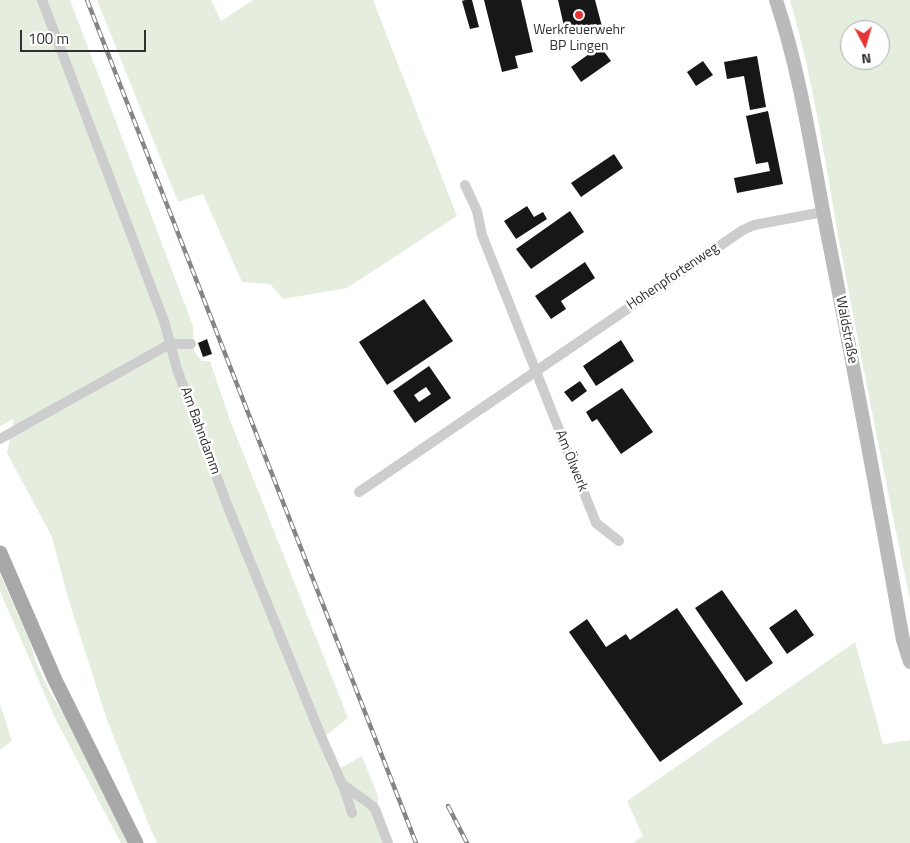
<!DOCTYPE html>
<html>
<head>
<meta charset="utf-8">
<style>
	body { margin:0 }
	#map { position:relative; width:910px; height:843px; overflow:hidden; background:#fff; font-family:"Titillium Web",sans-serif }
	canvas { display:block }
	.north { position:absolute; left:840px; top:20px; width:50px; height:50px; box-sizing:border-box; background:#fff; border:1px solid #acacac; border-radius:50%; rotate:174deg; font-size:14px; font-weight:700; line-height:20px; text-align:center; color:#303030 }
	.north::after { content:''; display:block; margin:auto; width:18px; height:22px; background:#e63435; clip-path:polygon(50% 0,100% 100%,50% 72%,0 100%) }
	.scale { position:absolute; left:20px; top:30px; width:126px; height:22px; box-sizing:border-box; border:2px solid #303030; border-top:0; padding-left:6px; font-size:15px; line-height:18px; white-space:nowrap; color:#303030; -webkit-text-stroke:4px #fff; paint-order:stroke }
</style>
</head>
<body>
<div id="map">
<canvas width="910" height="843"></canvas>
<div class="north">N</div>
<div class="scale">100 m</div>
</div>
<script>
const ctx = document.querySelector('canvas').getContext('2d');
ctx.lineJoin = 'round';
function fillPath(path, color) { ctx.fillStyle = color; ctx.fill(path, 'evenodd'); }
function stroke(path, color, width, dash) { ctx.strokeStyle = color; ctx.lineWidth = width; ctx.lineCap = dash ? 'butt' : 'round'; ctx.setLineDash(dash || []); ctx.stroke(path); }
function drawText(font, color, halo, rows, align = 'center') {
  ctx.font = font + ' "Titillium Web",sans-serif'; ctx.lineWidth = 5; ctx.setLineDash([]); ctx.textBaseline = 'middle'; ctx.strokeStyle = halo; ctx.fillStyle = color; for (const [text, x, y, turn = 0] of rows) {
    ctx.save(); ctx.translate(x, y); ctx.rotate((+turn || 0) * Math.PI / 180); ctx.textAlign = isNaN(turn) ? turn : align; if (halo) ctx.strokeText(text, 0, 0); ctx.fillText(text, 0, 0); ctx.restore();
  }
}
const green = new Path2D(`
	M0 0H70L193 326 194 351 202 361H210L230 420 348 718 319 741 331 773 362 756 378 796V830L383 843H157L151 830 107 720 69 601 52 537 7 453 14 419 0 426Z
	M97 0H211L221 21 253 0H373L457 216 347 288 283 299 270 284 242 282 203 194 178 202Z
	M790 0H910V600C886 484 863 368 841 251 826 168 814 82 790 0ZM850 30H880V60H850Z
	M0 574 30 642 37 665 51 694 64 715 129 843H121L54 716 0 591Z
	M855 642 883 744 910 740V843H633L643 836 627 801Z
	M0 704 12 741 0 750Z`);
const building = new Path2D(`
	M465 0H472L479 27 470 29 462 1Z
	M484 0H521L533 52 515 56 518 68 502 72Z
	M558 0H595L603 30 584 34 583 31 566 35Z
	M600 46 611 61 581 82 571 67Z
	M757 56 766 107 750 110 744 76 727 79 724 62Z
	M703 61 713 75 696 86 687 72Z
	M768 111 783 184 737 193 734 178 770 171 768 162 756 164 746 116Z
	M614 154 623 168 581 197 571 183Z
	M527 206 534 217 543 212 547 219 516 239 504 221Z
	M570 211 584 232 531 269 516 249Z
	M585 262 595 278 561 301 566 309 551 319 535 296Z
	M424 299 453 341 387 385 359 342Z
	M207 339 212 354 203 357 198 343Z
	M621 340 634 361 596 386 583 366Z
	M429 366 451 398 415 423 393 391ZM426 387 431 394 419 402 414 395Z
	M580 381 587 391 572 402 564 392Z
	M622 388 653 432 621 454 597 419 592 422 586 412Z
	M722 590 773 663 746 682 695 608Z
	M677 608 743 704 660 762 569 632 587 619 606 647 626 634 630 640Z
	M796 609 814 635 787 654 769 628Z`);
const street = new Path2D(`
	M42 0 164 321 177 369 226 502 321 736 342 784 370 804 375 809 388 843
	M465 185 477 211 482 235 596 523 619 541
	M0 439 170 344H191
	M359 492 743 230 754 225 823 212
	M343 785 352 813`);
const secondary = new Path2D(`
	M776 0C801 75 812 154 827 232 854 368 879 504 903 640L910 662`);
const primary = new Path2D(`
	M0 553 55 680 136 843`);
const rail = new Path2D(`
	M87 0 416 843
	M448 806 467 843`);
const markers = [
	[579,15,5,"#e63435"]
];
const poiNames = [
	["Werkfeuerwehr",579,31],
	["BP Lingen",579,47]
];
const streetNames = [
	["Hohenpfortenweg",673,277,-34],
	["Waldstraße",846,330,79],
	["Am Bahndamm",200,431,70],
	["Am Ölwerk",571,461,68]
];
fillPath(green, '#e5eddf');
fillPath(building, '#171717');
stroke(street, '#cdcdcd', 10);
stroke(secondary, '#bababa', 14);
stroke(primary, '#a8a8a8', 15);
stroke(rail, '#858585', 4.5);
stroke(rail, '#fff', 2.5, [8]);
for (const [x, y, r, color] of markers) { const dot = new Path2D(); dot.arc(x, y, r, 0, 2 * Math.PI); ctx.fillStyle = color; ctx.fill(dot); stroke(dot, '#fff', 2); }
drawText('14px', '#303030', '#fff', poiNames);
drawText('14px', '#303030', '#fff', streetNames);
</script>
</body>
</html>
